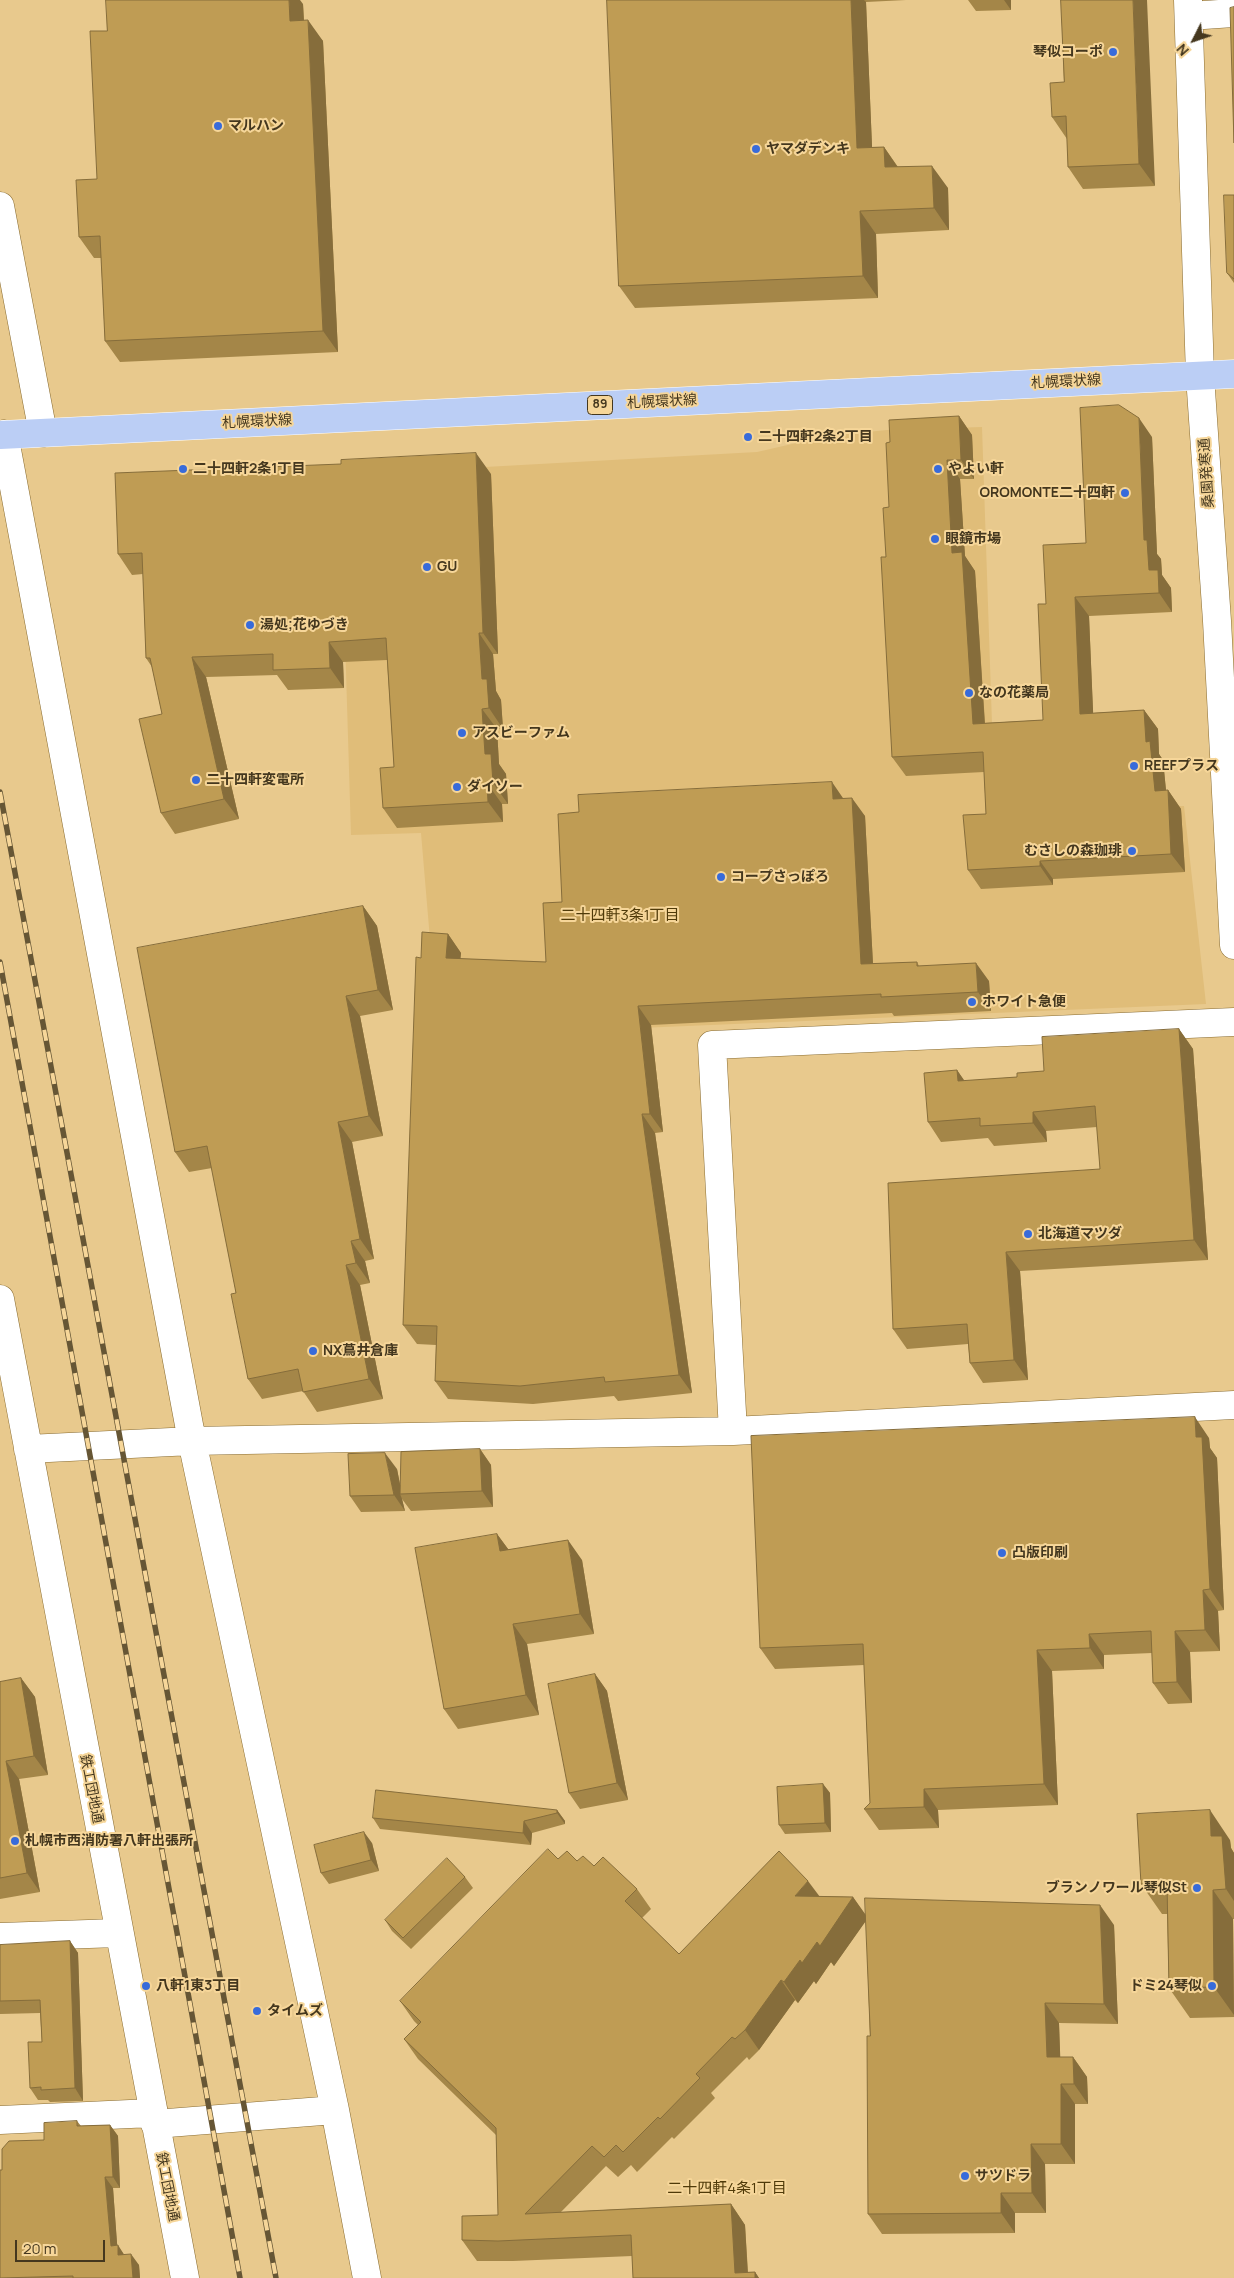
<!DOCTYPE html>
<html>
<head>
<meta charset="utf-8">
<style>
	body { margin:0 }
	#map { position:relative; width:1234px; height:2278px; overflow:hidden; background:#e8c98d; font-family:Manrope,sans-serif }
	canvas { display:block }
	.north { position:absolute; left:1169px; top:15px; width:50px; height:50px; -webkit-text-stroke:4px #f6d699; paint-order:stroke; rotate:229deg; font-size:14px; font-weight:700; line-height:20px; text-align:center; color:#44371e }
	.north::after { content:''; display:block; margin:auto; width:18px; height:22px; background:#44371e; clip-path:polygon(50% 0,100% 100%,50% 72%,0 100%) }
	.scale { position:absolute; left:15px; top:2240px; width:90px; height:22px; box-sizing:border-box; border:2px solid #44371e; border-top:0; padding-left:6px; font-size:15px; line-height:18px; white-space:nowrap; color:#44371e; -webkit-text-stroke:4px #f6d699; paint-order:stroke }
</style>
</head>
<body>
<div id="map">
<canvas width="1234" height="2278"></canvas>
<div class="north">N</div>
<div class="scale">20 m</div>
</div>
<script>
const ctx = document.querySelector('canvas').getContext('2d');
ctx.lineJoin = 'round';
function fillPath(path, color) { ctx.fillStyle = color; ctx.fill(path, 'evenodd'); }
function stroke(path, color, width, dash) { ctx.strokeStyle = color; ctx.lineWidth = width; ctx.lineCap = dash ? 'butt' : 'round'; ctx.setLineDash(dash || []); ctx.stroke(path); }
function drawText(font, color, halo, rows, align = 'center') {
  ctx.font = font + ' Manrope,"Noto Sans JP",sans-serif'; ctx.lineWidth = 4; ctx.setLineDash([]); ctx.textBaseline = 'middle'; ctx.strokeStyle = halo; ctx.fillStyle = color; for (const [text, x, y, turn = 0] of rows) {
    ctx.save(); ctx.translate(x, y); ctx.rotate((+turn || 0) * Math.PI / 180); ctx.textAlign = isNaN(turn) ? turn : align; if (halo) ctx.strokeText(text, 0, 0); ctx.fillText(text, 0, 0); ctx.restore();
  }
}
const built = new Path2D(`
	M982 427 995 813 1184 806 1206 1004 569 1031 432 963 421 833 351 835 340 475 757 452 827 436 887 430Z`);
const minor = new Path2D(`
	M1188 0 1200 376 1217 621 1234 945
	M1189 16 1234 13
	M0 206 43 433
	M4 434 192 1441 335 2110 367 2278
	M0 1299 185 2278
	M733 1431 712 1045 1234 1022
	M28 1449 192 1441 733 1431 1234 1405
	M0 1937 118 1933
	M0 2120 152 2113
	M155 2124 335 2110`);
const major = new Path2D(`
	M0 435 1234 374`);
const rail = new Path2D(`
	M0 792 276 2278
	M0 962 240 2278`);
const wall = new Path2D(`
	M607 0H906L866 2 872 147H884L898 167 948 188 949 230 876 234 878 298 635 308 619 286Z
	M968 0H1011V10L976 11Z
	M1061 0 1155 186 1083 189 1068 167 1067 139 1052 117 1064 82Z
	M303 4 304 21 323 41 338 352 120 362 105 341 101 258H94L79 237 97 179 107 31Z
	M1234 195V283L1227 273Z
	M959 416 972 435 974 479H960L965 556 975 571 985 723 1043 720 1046 604 1086 543 1152 437 1157 554 1161 559 1162 575 1171 588 1172 612 1089 616 1093 713 1144 710 1158 729 1159 754 1163 760 1166 791 1168 790 1181 809 1185 872 1053 879V885L981 889 968 870 986 814 984 772 906 776 892 757 886 557 889 507 890 442Z
	M491 474 498 654H493L496 691 501 700 503 729H497L499 764 506 774 508 804H502L503 822 397 828 383 808 394 767 387 660 343 662 344 688 288 690 277 675 206 677 239 819 175 834 161 813 162 714 152 667 146 658 143 574 132 575 118 554Z
	M843 798 865 816 873 964 917 962 919 966 989 981 991 1011 894 1016 892 1013 651 1025 663 1132 655 1133 692 1393 618 1401 614 1396 533 1404 448 1399 435 1381 436 1345 417 1344 403 1325 421 958 448 934 461 953 460 959 546 962 562 902Z
	M363 906 377 926 393 1010 360 1016 383 1136 352 1142 374 1259 365 1261 370 1283 360 1285 383 1399 317 1412 303 1391 262 1399 248 1379 236 1293 212 1168 189 1172 175 1152Z
	M1179 1029 1193 1049 1208 1260 1020 1271 1028 1380 983 1383 970 1363 968 1344 907 1349 893 1329 1100 1169 1097 1127 1046 1131 1047 1142 994 1146 988 1138 941 1142 928 1122 957 1070 964 1081 1017 1077 1044 1071Z
	M1209 1438 1210 1448 1217 1458 1224 1610 1218 1611 1220 1651 1190 1652 1192 1703 1168 1704 1153 1683 1152 1653 1104 1655V1669L1052 1671 1058 1805 938 1810 939 1828 879 1830 864 1809 870 1803 864 1665 775 1669 760 1648Z
	M480 1449 491 1465 493 1507 411 1511 402 1499 405 1511 361 1512 350 1496 397 1469 400 1485Z
	M497 1534 508 1549 582 1560 594 1634 527 1644 539 1715 458 1729 444 1709Z
	M595 1674 607 1691 628 1800 580 1809 569 1793Z
	M21 1678 35 1697 48 1775 19 1779 40 1892 0 1899V1682Z
	M823 1784 830 1793 831 1832 785 1834 779 1825Z
	M557 1810 565 1821V1824L532 1833 531 1845 380 1829 373 1818Z
	M1230 1840 1231 1848 1234 1853V1919H1233L1234 2017 1190 2018 1169 1988 1167 1914H1162L1141 1884Z
	M372 1843 379 1871 329 1884 321 1873Z
	M558 1859 577 1861 594 1866 637 1889 651 1909 642 1918 679 1954 819 1896 853 1897 865 1915 1114 1925 1118 2024 1059 2023 1060 2057H1073L1087 2077 1088 2104H1075V2164H1045L1046 2213H1015V2233L882 2234 868 2214 870 2036 866 1920 834 1966 831 1962 816 1984 814 1981 798 2003 795 2000 759 2050 749 2060 747 2057 711 2093 715 2098 674 2139 672 2137 637 2172 631 2165 618 2177 606 2166 561 2212 731 2204 745 2225 748 2272H755L759 2278H633L632 2256 513 2261H477L462 2240 498 2215 496 2135 418 2059 404 2039 418 2025 414 2021 400 2001Z
	M465 1877 473 1888 411 1949 392 1931 385 1920Z
	M70 1941 78 1953 83 2101 50 2102 48 2100H38L30 2088 42 2042 40 2013 0 2014V1945Z
	M77 2121 81 2126 110 2125 118 2136 120 2188H113L117 2245 124 2255 139 2265 140 2278H0L2 2170 44 2140Z`);
const shadedWall = new Path2D(`
	M289 0H300L303 4 305 42 290 21Z
	M851 0H864L866 2 873 170 857 148Z
	M1004 0H1011V10Z
	M1133 0H1147L1155 186 1139 164Z
	M308 20 323 41 338 352 323 331Z
	M884 147 899 169 885 167Z
	M932 166 948 188 949 230 934 208Z
	M860 211 876 234 878 298 863 276Z
	M959 416 972 435 974 479 961 460Z
	M1139 418 1152 437 1157 554 1161 559 1162 575 1171 588 1172 612 1159 593 1149 570 1144 540Z
	M476 453 491 474 498 654 483 633Z
	M947 460 960 479 965 556 975 571 986 743 973 724 952 553Z
	M1075 597 1089 616 1094 733 1080 714Z
	M479 633 493 654 496 691 501 700 503 729 489 708 482 679Z
	M329 642 343 662 344 688 330 668Z
	M192 657 206 677 239 819 224 799Z
	M482 709 497 729 499 764 506 774 508 804 493 783 485 754Z
	M1144 710 1158 729 1159 754 1163 760 1168 810 1155 791 1146 742Z
	M832 782 845 801 833 799Z
	M487 783 502 804 503 822 488 802Z
	M1168 790 1181 809 1185 872 1171 854Z
	M852 798 865 816 874 983 861 964Z
	M1040 861 1053 879V885L1040 866Z
	M363 906 377 926 393 1010 378 990Z
	M448 934 461 953 459 977 446 958Z
	M976 963 989 981 991 1011 978 992Z
	M346 996 360 1016 383 1136 369 1116Z
	M638 1006 651 1025 663 1132 650 1114Z
	M1179 1029 1193 1049 1208 1260 1194 1240Z
	M957 1070 971 1090 958 1081Z
	M1033 1112 1046 1131 1047 1142 1033 1123Z
	M642 1114 655 1133 692 1393 679 1375Z
	M338 1122 352 1142 374 1259 360 1239Z
	M351 1241 365 1261 370 1283 356 1263Z
	M1006 1252 1020 1271 1028 1380 1014 1360Z
	M346 1265 360 1285 383 1399 369 1379Z
	M1195 1417 1209 1438 1210 1448 1217 1458 1224 1610 1210 1589 1196 1437Z
	M480 1449 491 1465 493 1507 482 1491Z
	M385 1453 397 1469 402 1494H400L402 1499 405 1511 394 1495Z
	M497 1534 511 1553 500 1551Z
	M568 1540 582 1560 594 1634 580 1614Z
	M1203 1590 1218 1611 1220 1651 1205 1630Z
	M513 1624 527 1644 539 1715 526 1695Z
	M1175 1631 1190 1652 1192 1703 1177 1682Z
	M1089 1634 1104 1655V1669L1090 1648Z
	M1037 1650 1052 1671 1058 1805 1044 1784Z
	M595 1674 607 1691 628 1800 617 1783Z
	M21 1678 35 1697 48 1775 34 1756Z
	M6 1761 19 1779 40 1892 27 1873Z
	M823 1784 830 1793 831 1832 825 1823Z
	M924 1789 938 1810 939 1828 924 1807Z
	M557 1810 565 1821V1824L557 1813Z
	M1210 1810 1230 1840 1231 1848 1234 1853V1901L1226 1889 1211 1836Z
	M524 1821 532 1833 531 1845 523 1833Z
	M364 1832 372 1843 379 1871 371 1860Z
	M808 1881 823 1901 795 1896Z
	M1213 1890 1233 1919 1234 2015 1214 1987Z
	M853 1897 868 1918 834 1966 831 1962 816 1984 814 1981 798 2003 784 1982 800 1960 817 1942Z
	M1100 1905 1114 1925 1118 2024 1104 2004Z
	M70 1941 78 1953 83 2101 75 2088Z
	M781 1980 795 2000 759 2050 745 2030Z
	M1045 2003 1059 2023 1061 2077 1047 2057Z
	M1073 2057 1087 2077 1088 2104 1074 2084Z
	M1061 2084 1075 2104V2164L1061 2144Z
	M110 2125 118 2136 120 2188 113 2177Z
	M1031 2144 1045 2164 1046 2213 1032 2193Z
	M105 2177 113 2188 118 2256 111 2246Z
	M1001 2193 1015 2213V2233L1001 2213Z
	M731 2204 745 2225 748 2278 735 2273Z
	M118 2245 125 2256 118 2255Z
	M131 2254 139 2265 140 2278H133Z
	M755 2272 759 2278H755Z`);
const building = new Path2D(`
	M106 0H289L290 21 308 20 323 331 105 341 100 236 79 237 76 180 97 179 90 31H107Z
	M607 0H851L857 148 884 147 885 167 932 166 934 208 860 211 863 276 619 286Z
	M1061 0H1133L1139 164 1068 167 1066 116 1052 117 1050 83 1064 82Z
	M1234 7V143L1230 8Z
	M1224 195H1234V279L1227 273Z
	M1119 405 1139 418 1144 540H1147L1149 570H1158L1159 593 1075 597 1080 714 1144 710 1146 742 1150 741 1155 791 1168 790 1171 854 1040 861V866L968 870 963 815 986 814 983 752 892 757 881 557H886L883 508 889 507 886 443 890 442 889 420 959 416 961 460H947L952 553 962 552 973 724 1043 720 1038 604H1046L1043 545 1086 543 1080 408Z
	M476 453 483 633H479L482 679H487L489 708 482 709 485 754H491L493 783H487L488 802 383 808 380 768 394 767 386 638 329 642 330 668 273 670V654L192 657 224 799 161 813 139 719 162 714 150 658H146L142 553 118 554 115 473 341 464V460Z
	M832 782 833 799 852 798 861 964 917 962V966L976 963 978 992 881 997V994L638 1006 650 1114H642L679 1375 605 1382 604 1377 520 1386 435 1381 437 1326 403 1325 416 957 421 958 422 932 448 934 446 958 546 962 543 903 562 902 558 814 579 812 578 795Z
	M363 906 378 990 346 996 369 1116 338 1122 360 1239 351 1241 356 1263 346 1265 369 1379 303 1392 298 1369 248 1379 231 1294 236 1293 207 1146 175 1152 137 948Z
	M1179 1029 1194 1240 1006 1252 1014 1360 970 1363 967 1324 893 1329 888 1183 1100 1169 1095 1106 1033 1112V1123L980 1126V1118L928 1122 924 1073 957 1070 958 1081 1017 1077V1073L1044 1071 1042 1037Z
	M1195 1417 1196 1437H1202L1210 1589 1203 1590 1205 1630 1175 1631 1177 1682 1153 1683 1151 1631 1089 1634 1090 1648 1037 1650 1044 1784 924 1789V1807L864 1809 870 1803 863 1644 760 1648 751 1436Z
	M480 1449 482 1491 400 1494 401 1452Z
	M385 1453 394 1495 350 1496 348 1454Z
	M497 1534 500 1551 568 1540 580 1614 513 1624 526 1695 444 1709 415 1548Z
	M595 1674 617 1783 569 1793 548 1684Z
	M21 1678 34 1756 6 1761 27 1873 0 1878V1682Z
	M823 1784 825 1823 779 1825 777 1787Z
	M376 1790 557 1810V1813L524 1821 523 1833 373 1818Z
	M1210 1810 1211 1836H1222L1226 1889 1213 1890 1214 1987 1169 1988 1167 1883 1141 1884 1137 1814Z
	M364 1832 371 1860 321 1873 314 1845Z
	M548 1849 558 1859 567 1851 577 1861 583 1856 594 1866 603 1857 637 1889 625 1901 679 1954 779 1851 808 1881 795 1896 853 1897 820 1946 817 1942 802 1963 800 1960 784 1982 781 1980 745 2030 735 2039 732 2037 696 2074 700 2078 660 2119 658 2117 623 2152 616 2145 604 2157 592 2146 525 2214 731 2204 735 2273 755 2272V2278H633L631 2235 498 2241 462 2240V2216L498 2215 496 2128 404 2039 421 2022 400 2001Z
	M447 1858 465 1877 403 1938 385 1920Z
	M865 1898 1100 1905 1104 2004 1045 2003 1047 2057H1073L1074 2084H1061V2144H1031L1032 2193H1001V2213L868 2214 867 2036H870Z
	M70 1941 75 2088 41 2090V2087L30 2088 28 2042H42L40 2000 0 2001V1945Z
	M77 2121V2126L110 2125 113 2177H105L111 2246 118 2245V2255L131 2254 133 2278H73V2276L0 2278V2170H2V2149L9 2141 44 2140V2123Z`);
const markers = [
	[1113,52,5,"#386bda"],
	[218,126,5,"#386bda"],
	[756,149,5,"#386bda"],
	[748,437,5,"#386bda"],
	[183,469,5,"#386bda"],
	[938,469,5,"#386bda"],
	[1125,493,5,"#386bda"],
	[935,539,5,"#386bda"],
	[427,567,5,"#386bda"],
	[250,625,5,"#386bda"],
	[969,693,5,"#386bda"],
	[462,733,5,"#386bda"],
	[1134,766,5,"#386bda"],
	[196,780,5,"#386bda"],
	[457,787,5,"#386bda"],
	[1132,851,5,"#386bda"],
	[721,877,5,"#386bda"],
	[972,1002,5,"#386bda"],
	[1028,1234,5,"#386bda"],
	[313,1351,5,"#386bda"],
	[1002,1553,5,"#386bda"],
	[15,1841,5,"#386bda"],
	[1197,1888,5,"#386bda"],
	[146,1986,5,"#386bda"],
	[1212,1986,5,"#386bda"],
	[257,2011,5,"#386bda"],
	[965,2176,5,"#386bda"]
];
const shields = [
	[600,405,25]
];
const shieldNames = [
	["89",600,405]
];
const poiNames = [
	["琴似コーポ",1103,52,"right"],
	["マルハン",228,126],
	["ヤマダデンキ",766,149],
	["二十四軒2条2丁目",758,437],
	["二十四軒2条1丁目",193,469],
	["やよい軒",948,469],
	["OROMONTE二十四軒",1115,493,"right"],
	["眼鏡市場",945,539],
	["GU",437,567],
	["湯処;花ゆづき",260,625],
	["なの花薬局",979,693],
	["アスビーファム",472,733],
	["REEFプラス",1144,766],
	["二十四軒変電所",206,780],
	["ダイソー",467,787],
	["むさしの森珈琲",1122,851,"right"],
	["コープさっぽろ",731,877],
	["ホワイト急便",982,1002],
	["北海道マツダ",1038,1234],
	["NX蔦井倉庫",323,1351],
	["凸版印刷",1012,1553],
	["札幌市西消防署八軒出張所",25,1841],
	["ブランノワール琴似St",1187,1888,"right"],
	["八軒1東3丁目",156,1986],
	["ドミ24琴似",1202,1986,"right"],
	["タイムズ",267,2011],
	["サツドラ",975,2176]
];
const streetNames = [
	["札幌環状線",1066,382,-3],
	["札幌環状線",662,402,-3],
	["札幌環状線",257,422,-3],
	["桑園発寒通",1207,473,-94],
	["鉄工団地通",91,1789,79],
	["鉄工団地通",167,2187,79]
];
const neighbourhoodNames = [
	["二十四軒3条1丁目",620,916],
	["二十四軒4条1丁目",727,2189]
];
fillPath(built, '#e0bd79');
stroke(minor, '#896c31', 29);
stroke(major, '#fff', 29);
stroke(minor, '#fff', 28);
stroke(major, '#bbcef5', 28);
stroke(rail, '#665635', 5.5);
stroke(rail, '#f6d699', 4, [11]);
fillPath(wall, '#a48648');
fillPath(shadedWall, '#866d3b');
fillPath(building, '#bf9c54');
stroke(building, '#866d3b', 1);
for (const [x, y, r, color] of markers) { const dot = new Path2D(); dot.arc(x, y, r, 0, 2 * Math.PI); ctx.fillStyle = color; ctx.fill(dot); stroke(dot, '#f6d699', 2); }
for (const [x, y, w] of shields) { const box = new Path2D(); box.roundRect(x - w / 2, y - 9.5, w, 19, 4); ctx.fillStyle = '#f6d699'; ctx.fill(box); stroke(box, '#44371e', 1); }
drawText('bold 12px', '#44371e', null, shieldNames);
drawText('bold 14px', '#44371e', '#f6d699', poiNames, 'left');
drawText('14px', '#44371e', '#f6d699', streetNames);
drawText('15px', '#4f3a09', '#f6d699', neighbourhoodNames);
</script>
</body>
</html>
